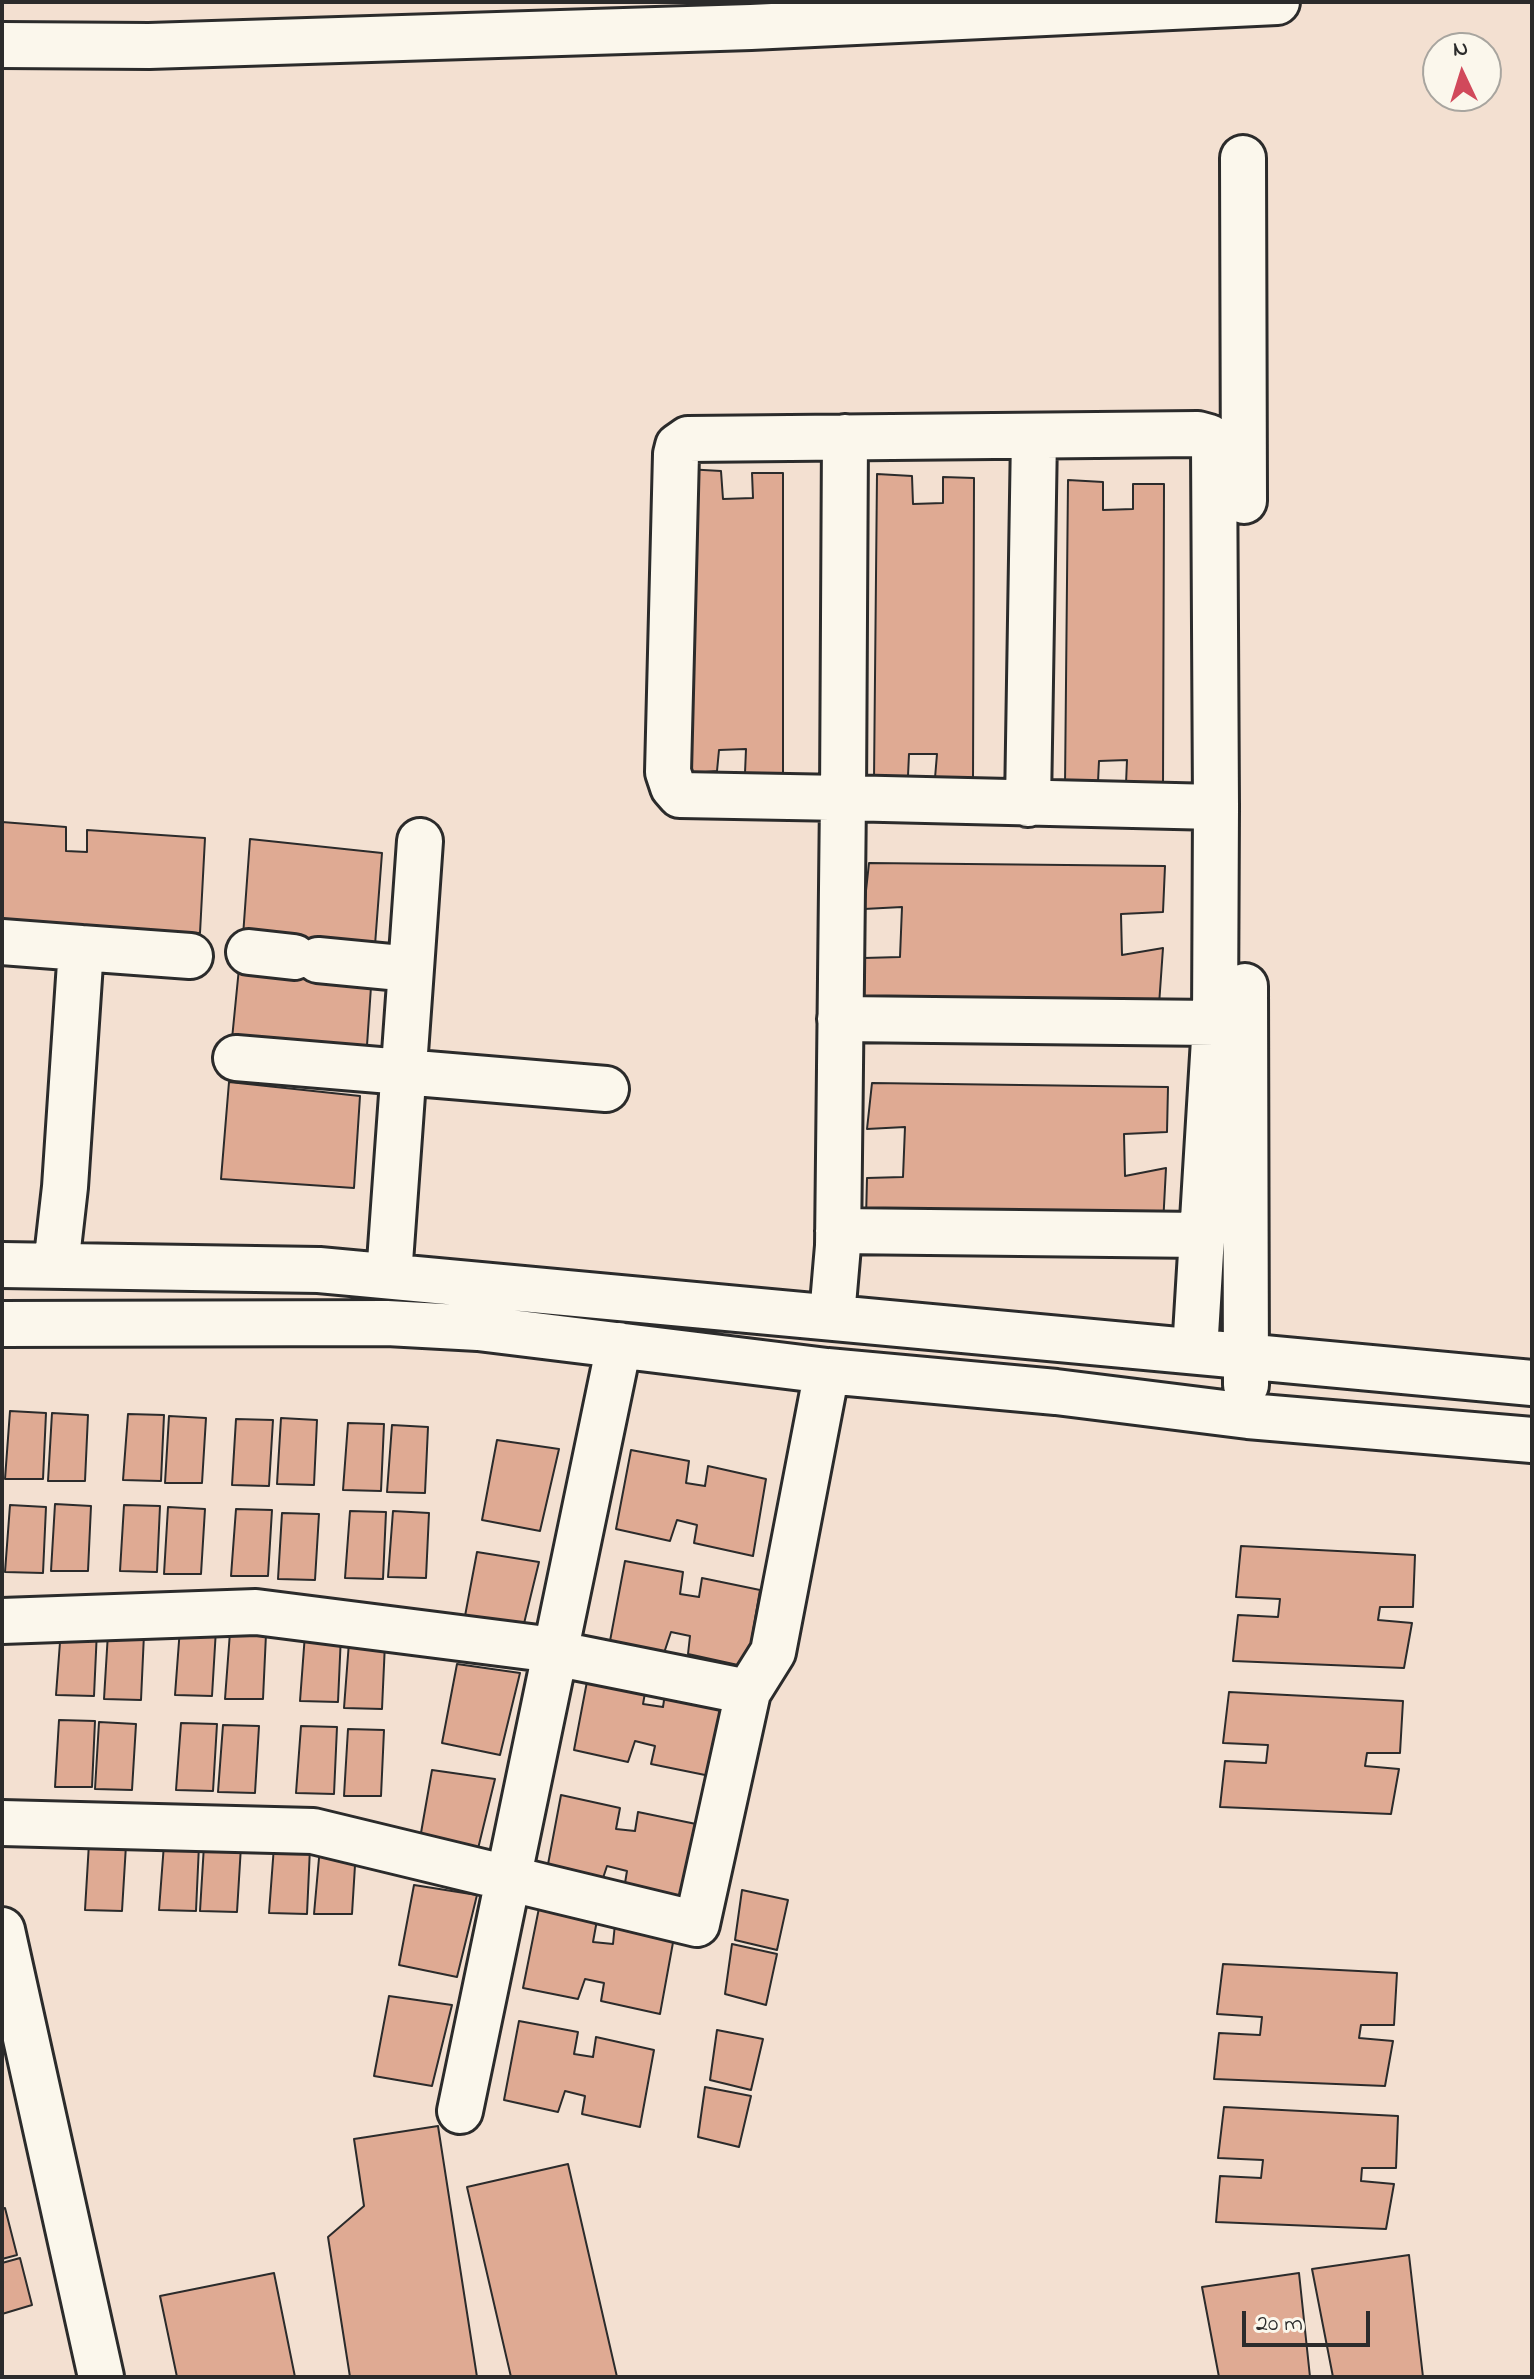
<!DOCTYPE html>
<html>
<head>
<meta charset="utf-8">
<style>
	body { margin:0 }
	#map { position:relative; width:1534px; height:2379px; overflow:hidden; background:#f3e0d1; font-family:"Indie Flower",sans-serif }
	canvas { display:block }
	.frame { position:absolute; inset:0; border:4px solid #2b2b2b; pointer-events:none }
	.north { position:absolute; left:1422px; top:32px; width:80px; height:80px; box-sizing:border-box; background:#fbf7ec; border:2px solid #a8a59f; border-radius:50%; rotate:356deg; font-size:22px; font-weight:700; line-height:32px; text-align:center; color:#2b2b2b }
	.north::after { content:''; display:block; margin:auto; width:28px; height:36px; background:#d1495b; clip-path:polygon(50% 0,100% 100%,50% 72%,0 100%) }
	.scale { position:absolute; left:1242px; top:2311px; width:128px; height:36px; box-sizing:border-box; border:4px solid #2b2b2b; border-top:0; padding-left:10px; font-size:24px; line-height:28px; white-space:nowrap; color:#2b2b2b; -webkit-text-stroke:6px #fbf7ec; paint-order:stroke }
</style>
</head>
<body>
<div id="map">
<canvas width="1534" height="2379"></canvas>
<div class="frame"></div>
<div class="north">N</div>
<div class="scale">20 m</div>
</div>
<script>
const ctx = document.querySelector('canvas').getContext('2d');
ctx.lineJoin = 'round';
function fillPath(path, color) { ctx.fillStyle = color; ctx.fill(path, 'evenodd'); }
function stroke(path, color, width, dash) { ctx.strokeStyle = color; ctx.lineWidth = width; ctx.lineCap = dash ? 'butt' : 'round'; ctx.setLineDash(dash || []); ctx.stroke(path); }
const building = new Path2D(`
	M686 469 721 471 723 499 753 498 752 473H783V777L745 773 746 749 719 750 717 771 683 774Z
	M877 474 912 476 913 504 943 503V477L974 478 973 782 935 778 937 754H909L908 776 874 779Z
	M1068 480 1103 482V510L1133 509V484H1164L1163 788 1126 784 1127 760 1099 761 1098 782 1065 785Z
	M2 822 66 827V851L87 852V830L205 838 200 933 2 923Z
	M250 839 382 853 375 945 243 936Z
	M869 863 1165 866 1163 912 1121 914 1122 955 1163 948 1159 1005 863 999 864 958 900 957 902 907 864 909Z
	M240 958 372 972 366 1060 231 1049Z
	M229 1082 360 1096 354 1188 221 1179Z
	M872 1083 1168 1087 1167 1132 1124 1134 1125 1176 1166 1168 1163 1225 866 1219 867 1178 903 1177 905 1127 867 1129Z
	M10 1411 46 1413 43 1479H5Z
	M52 1413 88 1415 85 1481H48Z
	M128 1414 164 1415 161 1481 123 1480Z
	M169 1416 206 1418 202 1483H165Z
	M281 1418 317 1420 314 1485 277 1484Z
	M236 1419 273 1420 269 1486 232 1485Z
	M348 1423 384 1424 381 1491 343 1490Z
	M392 1425 428 1427 425 1493 387 1492Z
	M497 1440 559 1449 540 1531 482 1520Z
	M631 1450 689 1461 686 1483 705 1486 708 1466 766 1479 753 1556 694 1543 697 1525 677 1520 670 1541 616 1529Z
	M55 1504 91 1506 88 1571H51Z
	M10 1505 46 1507 43 1573 5 1572Z
	M124 1505 160 1506 157 1572 120 1571Z
	M168 1507 205 1509 201 1574H164Z
	M236 1509 272 1510 268 1576H231Z
	M350 1511 386 1512 383 1579 345 1578Z
	M393 1511 429 1513 426 1578 388 1577Z
	M282 1513 319 1514 315 1580 278 1579Z
	M1241 1546 1415 1555 1413 1607H1380L1378 1620 1412 1623 1404 1668 1233 1661 1238 1615 1278 1617 1280 1599 1236 1597Z
	M477 1552 539 1562 520 1640 462 1632Z
	M625 1561 683 1572 680 1594 699 1597 702 1578 760 1590 747 1667 688 1654 690 1636 671 1632 664 1653 610 1641Z
	M180 1628 216 1629 212 1696 175 1695Z
	M61 1629 97 1630 94 1696 56 1695Z
	M230 1632 266 1634 263 1699H225Z
	M108 1633 144 1634 141 1700 104 1699Z
	M305 1634 341 1635 338 1702 300 1701Z
	M349 1642 385 1643 382 1709 344 1708Z
	M457 1664 520 1673 500 1755 442 1743Z
	M589 1671 647 1682 643 1704 663 1707 666 1687 725 1700 710 1776 651 1764 655 1746 635 1741 628 1762 574 1750Z
	M1229 1692 1403 1701 1400 1753H1367L1365 1766 1399 1769 1391 1814 1220 1807 1225 1761 1266 1763 1268 1745 1223 1743Z
	M59 1720 95 1721 92 1787H55Z
	M99 1722 136 1724 132 1790 95 1789Z
	M181 1723 217 1724 213 1791 176 1790Z
	M223 1725 259 1726 255 1793 218 1792Z
	M301 1726 337 1727 334 1794 296 1793Z
	M348 1729 384 1730 381 1796H344Z
	M432 1770 495 1779 475 1861 418 1850Z
	M561 1795 620 1808 616 1829 635 1831 638 1812 696 1824 682 1901 624 1889 627 1871 607 1866 600 1887 546 1875Z
	M89 1843 126 1845 122 1911 85 1910Z
	M164 1844 199 1845 196 1911 159 1910Z
	M204 1845 241 1846 237 1912 200 1911Z
	M274 1846 310 1848 307 1914 269 1913Z
	M320 1847 356 1849 352 1914H314Z
	M414 1885 477 1895 457 1977 399 1965Z
	M742 1890 788 1900 777 1950 735 1940Z
	M539 1908 597 1920 593 1942 613 1944 615 1924 674 1937 660 2014 601 2001 604 1983 585 1979 578 1999 523 1988Z
	M732 1944 777 1954 766 2005 725 1994Z
	M1223 1964 1397 1973 1394 2025H1361L1359 2038 1393 2041 1385 2086 1214 2079 1219 2033 1260 2035 1262 2017 1217 2014Z
	M389 1996 452 2005 432 2086 374 2076Z
	M519 2021 578 2032 574 2054 593 2057 596 2037 654 2050 640 2127 582 2114 585 2096 565 2091 558 2112 504 2100Z
	M717 2030 763 2039 751 2090 710 2080Z
	M705 2087 751 2096 739 2147 698 2137Z
	M1224 2107 1398 2116 1396 2168H1362L1361 2181 1394 2184 1386 2229 1216 2222 1220 2176 1261 2178 1263 2160 1218 2158Z
	M438 2126 477 2377H350L328 2237 364 2206 354 2139Z
	M568 2164 617 2377H511L467 2187Z
	M5 2208 17 2255 2 2259V2209Z
	M1409 2255 1423 2377H1333L1312 2269Z
	M20 2258 32 2305 2 2314V2263Z
	M274 2273 295 2377H177L160 2296Z
	M1299 2273 1310 2377H1219L1202 2287Z`);
const minor = new Path2D(`
	M2 45 149 46 751 27 1277 2
	M1243 158 1244 501
	M845 437 843 798 680 795 673 787 668 772 676 454 678 446 688 439 1198 434 1209 437 1214 447 1216 807
	M1028 804 1034 436
	M2 942 81 948 65 1187 56 1266
	M81 948 190 956
	M249 952 294 957
	M318 960 411 969 389 1276
	M411 969 420 841
	M1245 986 1246 1385
	M840 1019 1215 1023
	M236 1058 606 1089
	M838 1231 1202 1235
	M2 1265 319 1270 1532 1383
	M832 1316 838 1246 843 798 1216 807 1215 1023 1195 1351
	M2 1324 387 1323 478 1328 827 1371 1056 1392 1248 1416 1532 1440
	M2 1621 256 1612 554 1650V1653L748 1692
	M2 1823 313 1831 697 1924 748 1692 773 1652 827 1371
	M2 1930 101 2377
	M460 2111 619 1345`);
fillPath(building, '#dfaa93');
stroke(building, '#2b2b2b', 2);
stroke(minor, '#2b2b2b', 50);
stroke(minor, '#fbf7ec', 44);
</script>
</body>
</html>
